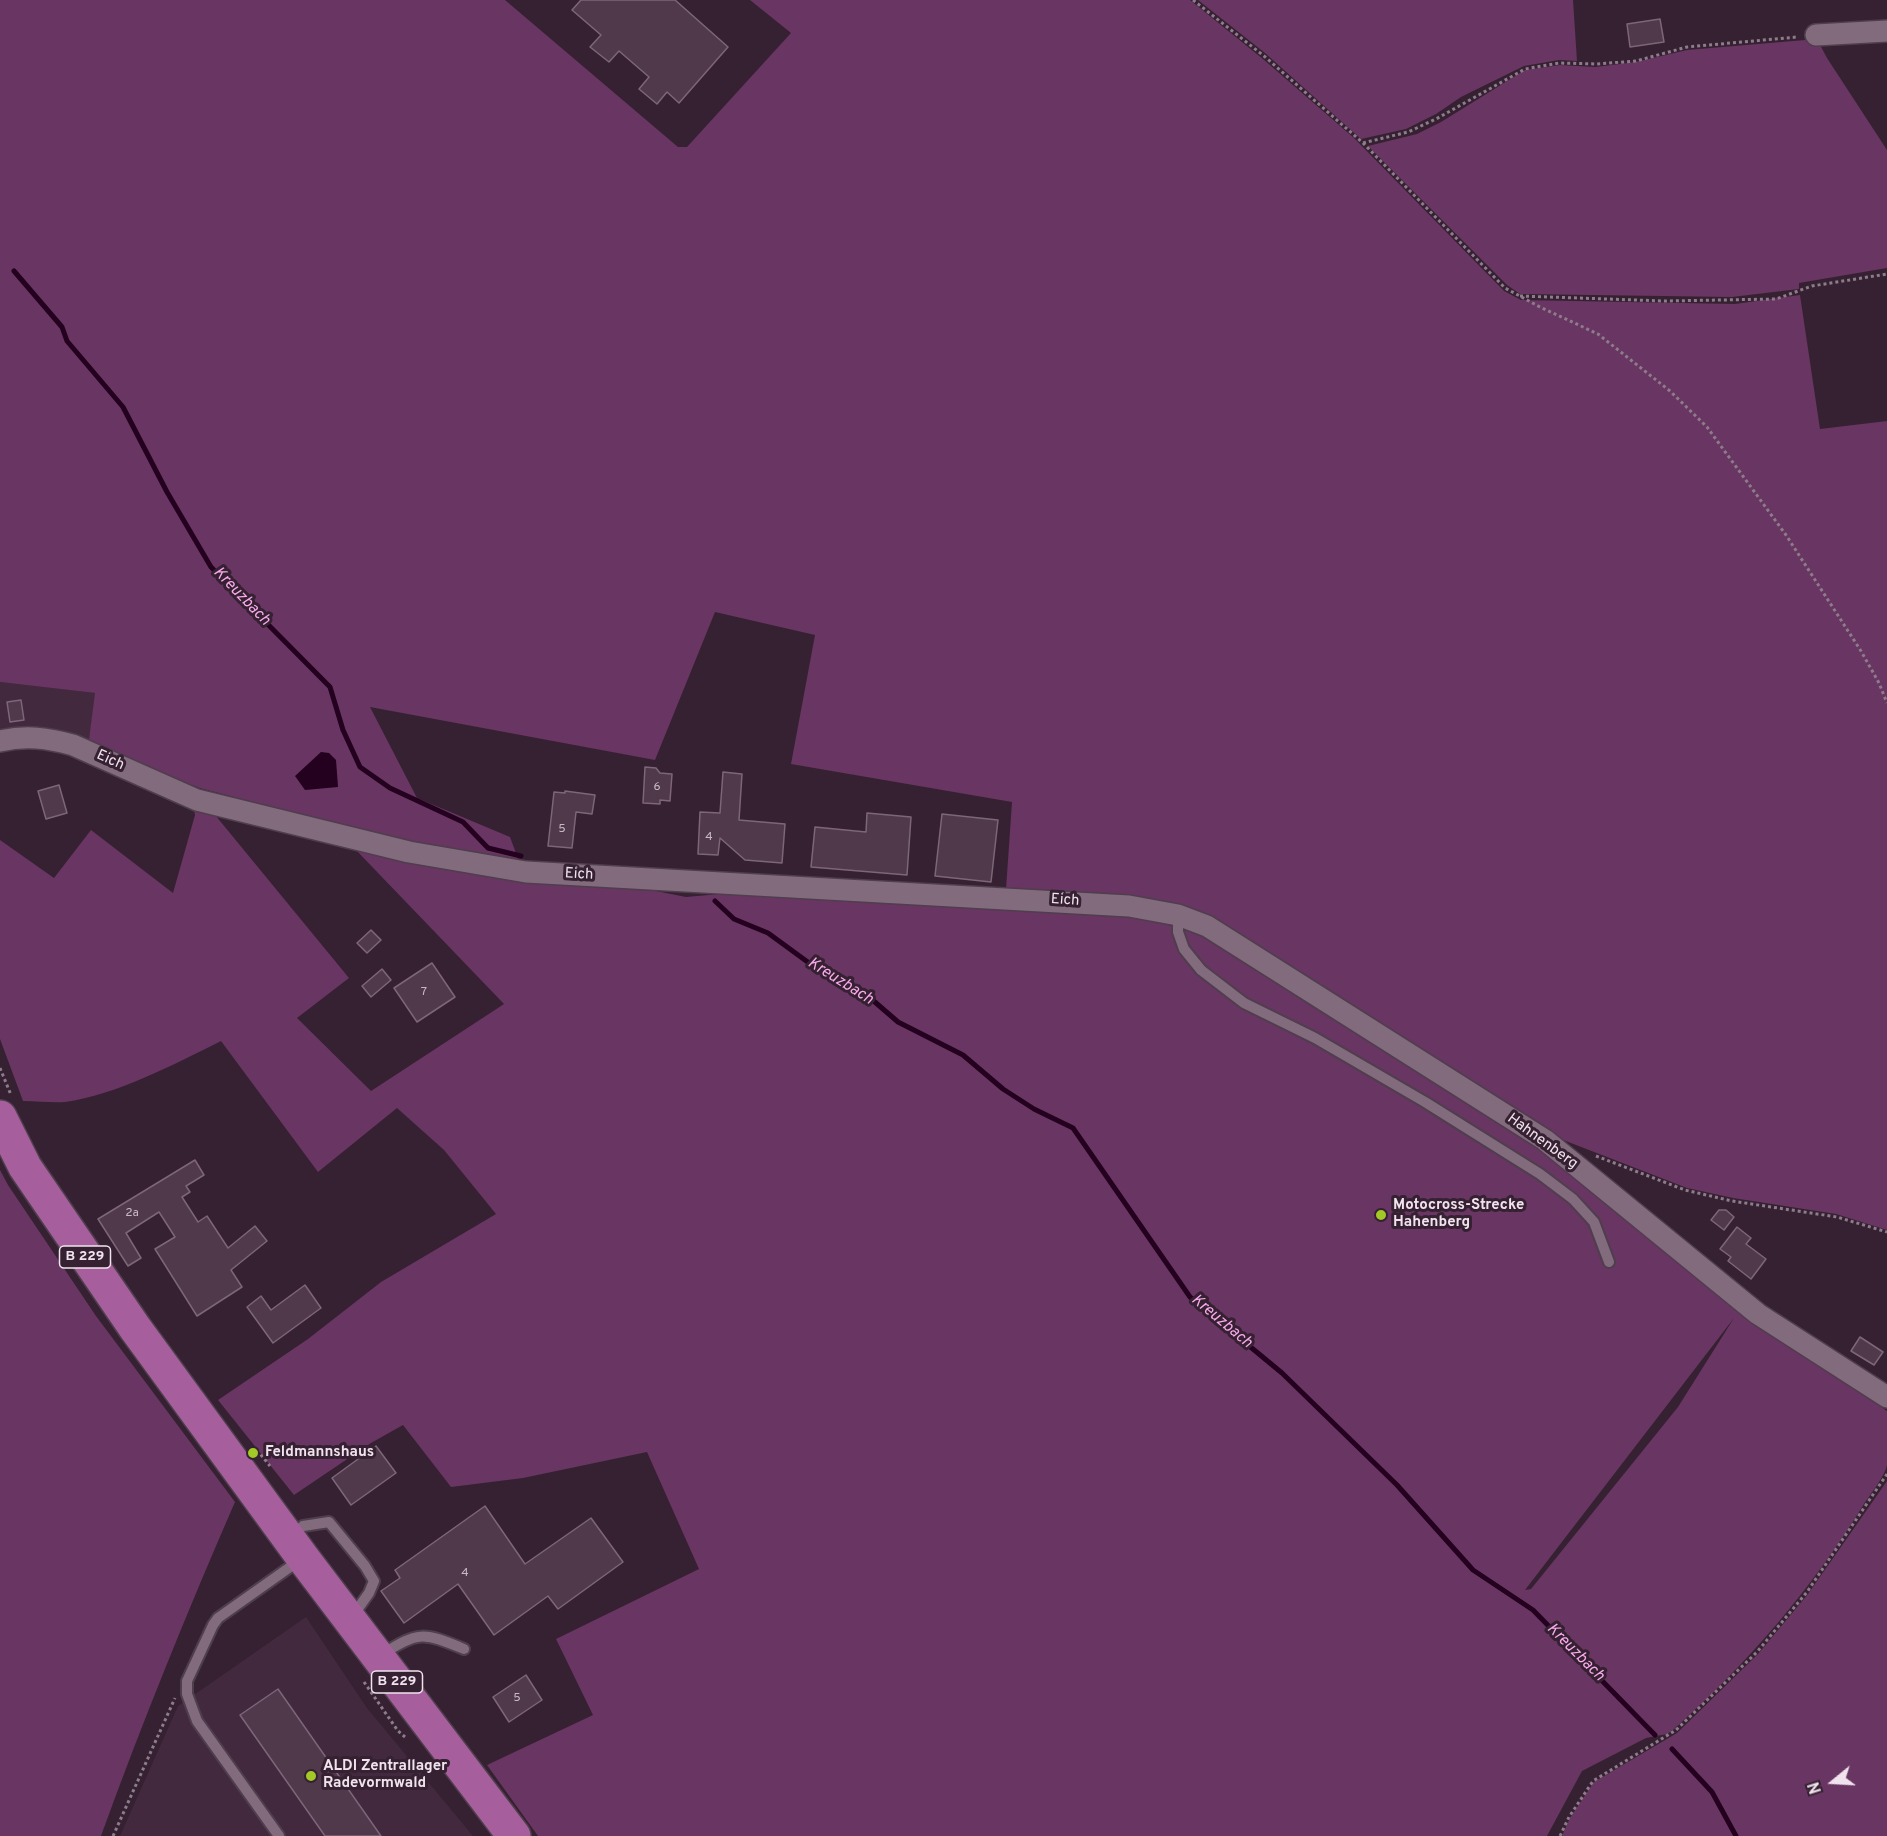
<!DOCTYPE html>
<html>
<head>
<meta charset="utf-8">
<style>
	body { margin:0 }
	#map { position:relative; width:1887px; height:1836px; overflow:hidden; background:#352132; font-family:Overpass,sans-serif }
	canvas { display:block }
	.north { position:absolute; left:1803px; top:1752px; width:60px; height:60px; -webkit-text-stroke:4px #352132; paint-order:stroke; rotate:252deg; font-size:16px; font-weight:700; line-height:24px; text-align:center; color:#f1e3ee }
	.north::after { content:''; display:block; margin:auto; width:21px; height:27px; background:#f1e3ee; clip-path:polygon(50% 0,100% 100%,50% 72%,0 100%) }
</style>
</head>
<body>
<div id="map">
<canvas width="1887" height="1836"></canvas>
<div class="north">N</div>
</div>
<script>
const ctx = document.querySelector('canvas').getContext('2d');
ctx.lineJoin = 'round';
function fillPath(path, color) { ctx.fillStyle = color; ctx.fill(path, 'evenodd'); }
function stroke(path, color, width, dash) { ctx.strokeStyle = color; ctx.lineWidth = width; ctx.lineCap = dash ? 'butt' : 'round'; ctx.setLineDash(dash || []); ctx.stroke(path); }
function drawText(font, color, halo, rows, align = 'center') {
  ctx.font = font + ' Overpass,sans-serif'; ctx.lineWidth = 6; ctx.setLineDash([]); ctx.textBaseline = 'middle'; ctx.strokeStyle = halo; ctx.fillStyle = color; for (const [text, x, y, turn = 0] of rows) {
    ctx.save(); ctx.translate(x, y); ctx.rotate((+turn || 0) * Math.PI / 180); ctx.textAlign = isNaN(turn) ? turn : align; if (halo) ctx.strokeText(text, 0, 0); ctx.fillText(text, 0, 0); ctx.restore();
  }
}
const built = new Path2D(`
	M0 682 96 693 88 747 0 737Z
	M306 1617 367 1708 473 1836H120L178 1706Z`);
const green = new Path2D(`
	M0 0H505L678 147H687L791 33 750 0H1190L1263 59 1354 138 1504 291 1521 300 1735 304 1800 295 1820 429 1887 421V1230L1836 1214 1733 1198 1687 1188 1558 1138 1211 919 1006 889 1012 802 791 764 815 635 715 612 655 760 370 707 417 798 510 837 520 864 376 835 200 788 88 747 95 693 0 682Z
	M1198 0H1573L1577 61 1559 60 1524 66 1461 97 1436 114 1406 129 1361 139 1265 53Z
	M1817 39 1827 58 1887 150V268L1799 283V289L1732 297 1520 294 1507 285 1368 146 1417 134 1441 122 1525 70 1560 65 1595 67 1636 62 1687 50Z
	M193 805 211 810 349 978 297 1018 371 1091 504 1004 355 849 524 882 656 891 686 897 742 892 1127 912 1203 936 1535 1145 1739 1310 1887 1411C1887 1428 1887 1449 1887 1465 1885 1476 1870 1495 1864 1504 1811 1590 1748 1663 1673 1730L1667 1734 1646 1738 1582 1771 1547 1836H538L487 1765 593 1715 556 1639 699 1569 647 1452 523 1478 451 1487 403 1425 371 1443 294 1495 218 1400 308 1339 381 1282 496 1214 444 1150 397 1108 318 1172 221 1041C175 1064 116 1095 65 1102 52 1103 37 1101 23 1101L0 1039V840L54 878 91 830 173 893 195 815ZM1734 1318 1678 1407 1531 1589 1525 1590Z
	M0 1170 8 1185 96 1316 235 1502C187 1612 142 1723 101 1836H0Z
	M1887 1481V1836H1562L1570 1818 1594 1782 1677 1733 1758 1654 1808 1594Z`);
const water = new Path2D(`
	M321 752 329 753 336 760 338 787 305 790 295 776Z`);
const stream = new Path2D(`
	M14 271 62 327 67 341 123 407 167 492 211 567 330 687 343 730 360 767 390 788 463 822 488 848 521 856
	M715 901 734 919 768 933 820 971 861 990 898 1022 963 1055 1003 1089 1034 1109 1073 1128 1190 1297 1282 1373 1397 1485 1473 1570 1533 1610 1655 1735
	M1672 1749 1712 1792 1736 1836`);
const building = new Path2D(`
	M581 0H675L728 47 679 103 667 92 657 104 639 89 649 77 619 51 609 62 590 47 601 35 572 10Z
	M1660 19 1664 42 1630 47 1627 24Z
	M21 700 24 720 10 722 7 702Z
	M645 767 656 768 660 773 672 774 670 801 660 800V804L643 803Z
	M723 772 742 774 739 820 785 824 782 863 745 860 720 838 718 855 698 854 700 812 720 813Z
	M59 785 67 813 46 819 38 791Z
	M565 791 595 795 592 814 576 812 572 848 548 846 554 792 565 793Z
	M867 813 911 817 907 875 811 867 815 827 866 832Z
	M942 814 998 820 991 882 935 876Z
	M371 930 381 940 367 953 357 943Z
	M432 963 455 997 417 1022 394 988Z
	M382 969 391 980 371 997 362 986Z
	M195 1160 204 1175 186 1186 190 1192 182 1197 198 1222 207 1216 228 1248 255 1226 267 1241 231 1270 242 1287 197 1316 155 1249 175 1237 159 1212 126 1233 141 1258 128 1266 98 1219Z
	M1719 1210H1726L1734 1217 1724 1230 1711 1220Z
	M1737 1227 1751 1238 1746 1244 1766 1259 1751 1279 1728 1261 1731 1257 1720 1249Z
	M305 1285 321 1308 273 1343 247 1307 261 1296 271 1310Z
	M1860 1337 1883 1352 1874 1365 1851 1351Z
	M376 1446 396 1473 351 1505 332 1478Z
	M485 1506 525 1564 591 1518 623 1562 558 1609 548 1596 494 1635 458 1584 404 1623 381 1591 400 1578 395 1570Z
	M526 1675 542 1700 509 1722 493 1697Z
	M278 1689 381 1836H325L240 1715Z`);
const path = new Path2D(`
	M1193 0 1264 56 1363 143 1505 288 1540 307 1598 334 1670 391 1707 427 1786 535 1861 651 1879 683 1887 703
	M1363 143 1408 132 1436 119 1525 69 1559 63 1597 64 1636 61 1687 47 1797 37
	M1520 296 1664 301 1776 299 1812 286 1887 274
	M0 1068 11 1095
	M1596 1156 1685 1190 1732 1201 1837 1217 1887 1232
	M257 1450 270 1466
	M364 1682 398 1731 405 1737
	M113 1836 175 1698
	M1560 1836 1569 1817 1593 1781 1676 1730 1757 1652 1807 1592 1887 1474`);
const lane = new Path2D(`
	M1178 915V932L1184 949 1201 970 1244 1003 1315 1038 1425 1102 1540 1174 1573 1199 1594 1222 1609 1262
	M292 1535 303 1526 329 1522 365 1566 374 1581 369 1593 352 1617
	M381 1655C419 1631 423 1632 464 1649
	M279 1836 197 1721 187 1694V1681L213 1625 218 1618 300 1560`);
const street = new Path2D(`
	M1816 35 1887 31
	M0 741C26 735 48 738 73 745L197 800 409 852 526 872 1129 906 1178 915 1207 926 1545 1140 1758 1314 1887 1397`);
const primary = new Path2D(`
	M0 1117 25 1167 135 1328 303 1558 514 1836`);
const markers = [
	[1381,1215,6,"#a3c926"],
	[253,1453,6,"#a3c926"],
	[311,1776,6,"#a3c926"]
];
const numberNames = [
	["6",657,788],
	["5",562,830],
	["4",709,838],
	["7",424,993],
	["2a",132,1214],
	["4",465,1574],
	["5",517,1699]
];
const shields = [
	[85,1257,51],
	[397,1682,51]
];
const shieldNames = [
	["B 229",85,1257],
	["B 229",397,1682]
];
const streetNames = [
	["Eich",110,761,24],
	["Eich",579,875,3],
	["Eich",1065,901,4],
	["Hahnenberg",1542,1142,36]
];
const poiNames = [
	["Motocross-Strecke",1393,1206],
	["Hahenberg",1393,1223],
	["Feldmannshaus",265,1453],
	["ALDI Zentrallager",323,1767],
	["Radevormwald",323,1784]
];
const waterNames = [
	["Kreuzbach",241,597,46],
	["Kreuzbach",840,982,32],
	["Kreuzbach",1221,1322,40],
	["Kreuzbach",1575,1653,45]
];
fillPath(built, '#42293e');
fillPath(green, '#693562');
fillPath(water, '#23011f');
stroke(stream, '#23011f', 5);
fillPath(building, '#4f394b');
stroke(building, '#7d6679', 1.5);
stroke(lane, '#4f3e4d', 14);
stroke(street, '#4f3e4d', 24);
stroke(primary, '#4f3e4d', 36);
stroke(path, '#8d7c8a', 3, [3, 3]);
stroke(lane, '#836b7e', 10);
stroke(street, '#836b7e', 21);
stroke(primary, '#a65f9c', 33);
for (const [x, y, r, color] of markers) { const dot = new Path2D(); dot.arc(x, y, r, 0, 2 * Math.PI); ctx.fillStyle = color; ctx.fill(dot); stroke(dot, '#352132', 2); }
drawText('12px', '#c8b8c5', null, numberNames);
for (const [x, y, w] of shields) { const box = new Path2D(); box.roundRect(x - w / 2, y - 11, w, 22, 4.5); ctx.fillStyle = '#352132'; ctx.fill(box); stroke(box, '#f1e3ee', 1.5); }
drawText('bold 14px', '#f1e3ee', null, shieldNames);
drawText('15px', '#f1e3ee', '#352132', streetNames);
drawText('bold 15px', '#f1e3ee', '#352132', poiNames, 'left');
drawText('italic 16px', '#faaaed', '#352132', waterNames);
</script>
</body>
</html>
